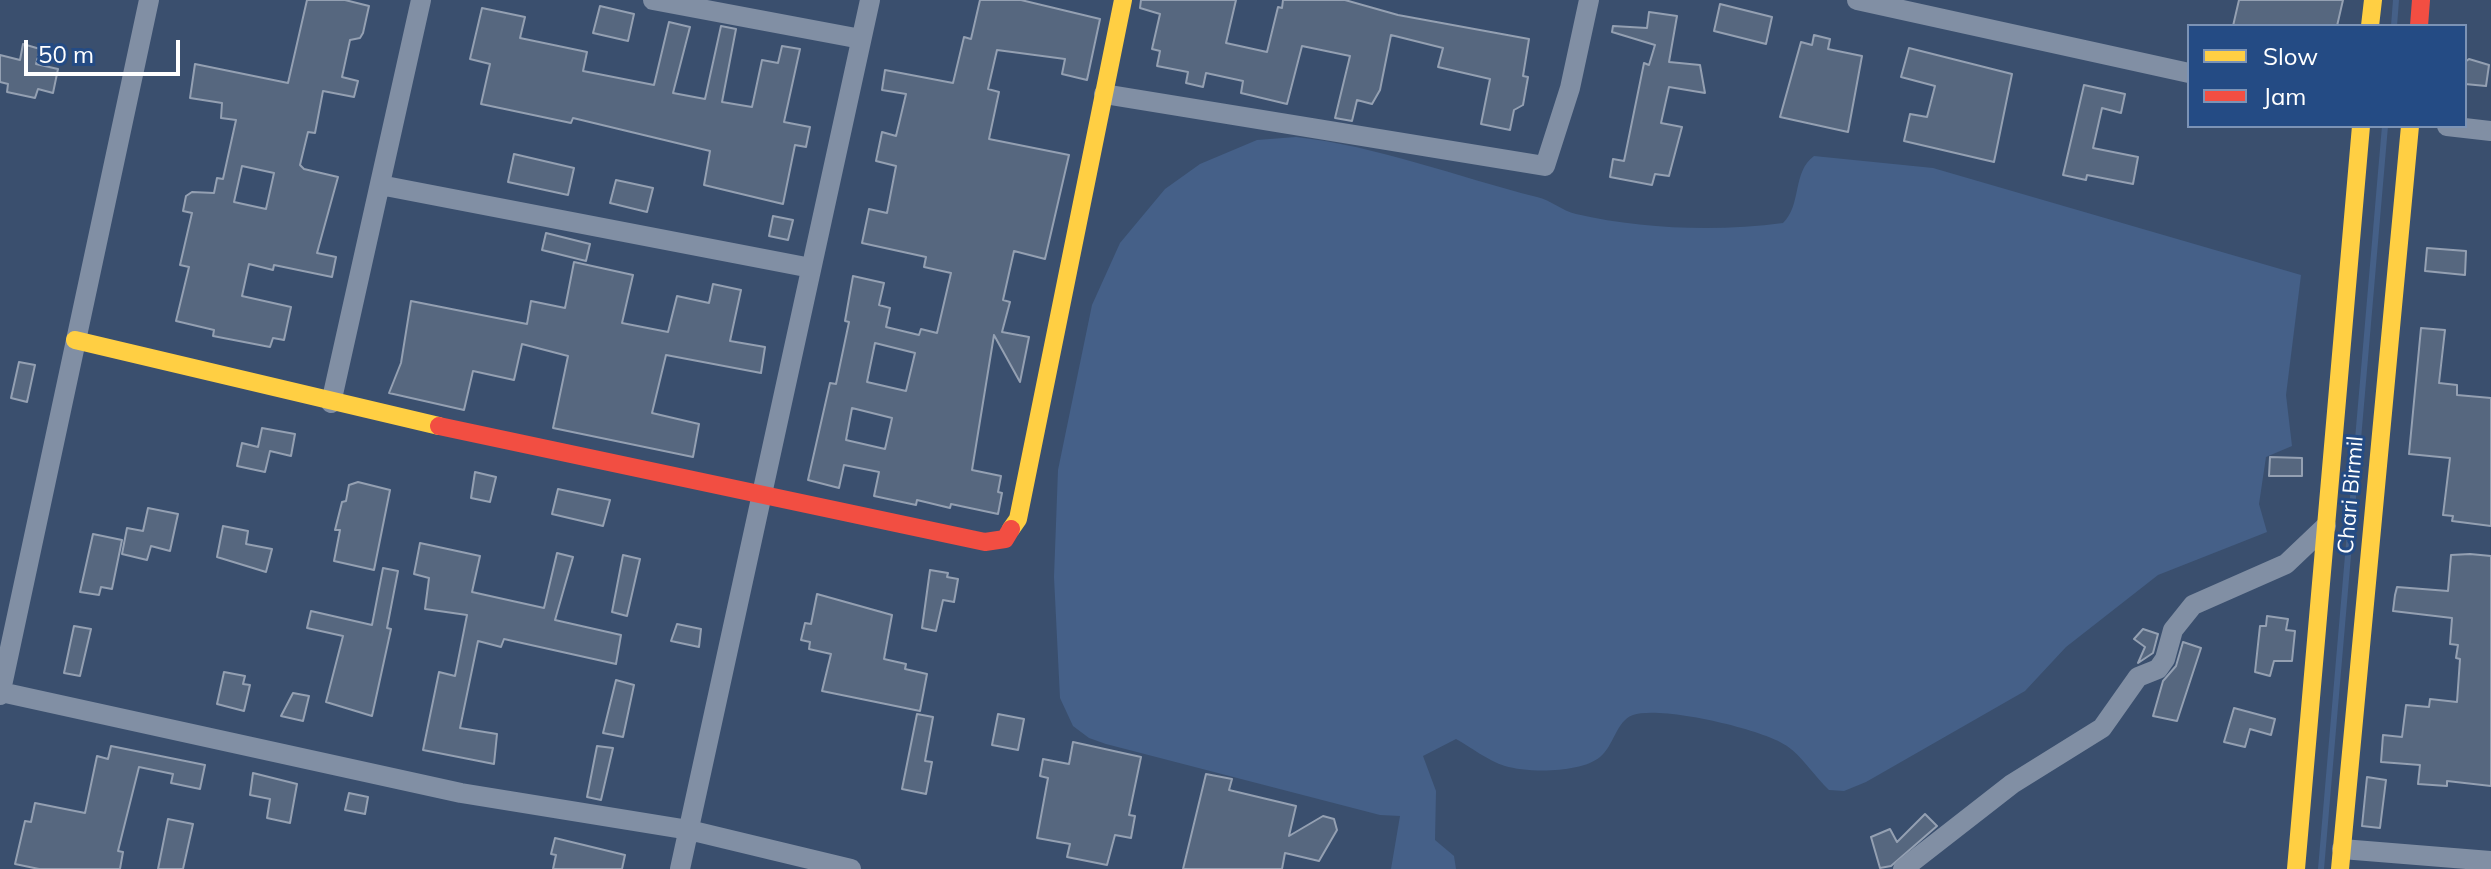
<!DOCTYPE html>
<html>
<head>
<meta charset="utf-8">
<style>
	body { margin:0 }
	#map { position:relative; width:2491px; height:869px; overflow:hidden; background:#3a4f6e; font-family:Mulish,sans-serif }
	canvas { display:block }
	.legend { position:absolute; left:2187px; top:24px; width:280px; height:104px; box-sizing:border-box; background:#244b84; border:2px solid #7c93b5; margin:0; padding:10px 14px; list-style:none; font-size:24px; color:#fff }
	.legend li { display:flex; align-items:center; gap:16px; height:40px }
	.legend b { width:40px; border:2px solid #7c93b5 }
	.scale { position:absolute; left:24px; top:40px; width:156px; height:36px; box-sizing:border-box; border:4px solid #fff; border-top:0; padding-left:10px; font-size:24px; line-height:28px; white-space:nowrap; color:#fff; -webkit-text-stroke:6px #244b84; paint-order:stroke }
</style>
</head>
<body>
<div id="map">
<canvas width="2491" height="869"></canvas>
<ul class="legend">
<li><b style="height:10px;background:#ffcf43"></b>Slow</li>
<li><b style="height:10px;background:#f24e42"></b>Jam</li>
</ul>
<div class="scale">50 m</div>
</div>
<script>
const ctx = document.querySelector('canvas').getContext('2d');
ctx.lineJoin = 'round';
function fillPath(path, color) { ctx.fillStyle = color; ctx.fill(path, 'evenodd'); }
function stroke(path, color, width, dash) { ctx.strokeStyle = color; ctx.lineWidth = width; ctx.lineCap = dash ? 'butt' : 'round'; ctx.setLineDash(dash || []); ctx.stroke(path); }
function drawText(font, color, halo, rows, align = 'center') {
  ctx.font = font + ' Mulish,sans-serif'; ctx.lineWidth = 6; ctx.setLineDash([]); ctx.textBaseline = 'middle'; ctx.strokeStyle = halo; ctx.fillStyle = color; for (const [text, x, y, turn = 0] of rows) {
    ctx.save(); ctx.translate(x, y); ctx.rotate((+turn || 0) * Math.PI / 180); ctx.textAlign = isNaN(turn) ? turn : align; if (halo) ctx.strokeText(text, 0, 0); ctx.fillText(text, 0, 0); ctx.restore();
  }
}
const water = new Path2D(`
	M1296 137C1378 146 1457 177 1537 197 1551 200 1562 211 1576 214 1641 229 1717 232 1783 223 1802 205 1792 172 1814 156L1933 168 2301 275 2286 395 2292 446 2266 457 2259 504 2267 532 2158 575 2066 647 2025 691 1866 782 1844 791 1829 790C1815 777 1802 756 1787 746 1764 729 1659 705 1633 715 1616 721 1614 746 1600 757 1581 773 1528 773 1505 766 1488 761 1471 747 1456 739L1423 756 1436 791 1435 840 1454 856 1456 869H1391L1400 816 1380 815 1106 744 1089 738 1073 726 1060 698 1054 577 1058 470 1092 305 1120 243 1165 189 1200 164 1257 140Z`);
const stream = new Path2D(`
	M2394 26 2396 0
	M2321 869 2385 126`);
const building = new Path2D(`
	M307 0H345L369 6 363 33 360 38 350 40 342 77 358 81 354 97 323 91 315 133 308 132 300 165 304 169 338 177 317 253 336 257 332 277 274 265 273 270 249 264 242 296 291 307 284 340 273 338 270 347 213 336 214 330 176 321 189 267 180 265 192 213 183 211 186 196 192 192 214 193 217 178 223 179 236 120 221 118 222 103 190 98 195 64 288 83ZM242 166 274 173 266 209 234 202Z
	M980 0H1021L1100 19 1087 80 1062 74 1065 59 997 50 988 89 999 92 989 139 1069 155 1045 259 1014 251 1003 300 1010 302 1002 332 1029 337 1020 382 994 335 972 470 1001 476 998 492 1002 493 998 514 951 504 950 508 917 500 916 505 874 496 879 472 844 465 839 488 808 480 830 383 836 384 849 322 845 321 853 276 884 283 879 305 890 308 886 327 919 335 921 329 937 333 951 273 924 267 926 257 862 243 869 209 887 213 896 166 876 161 882 132 896 136 906 94 882 90 885 70 953 83 964 37 971 39ZM875 343 915 353 906 391 867 382ZM852 408 892 418 885 449 846 440Z
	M1141 0H1236L1226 43 1267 52 1278 7 1282 8 1283 0H1345L1398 15 1529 39 1523 76 1528 77 1523 105 1514 110 1510 130 1481 124 1490 79 1438 67 1443 48 1391 35 1380 90 1372 104 1357 100 1352 121 1335 118 1350 56 1302 46 1287 104 1241 93 1243 81 1206 73 1203 87 1186 83 1188 72 1157 66 1160 51 1152 49 1160 14 1140 8Z
	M2239 0H2343L2337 26H2233Z
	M1720 4 1772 17 1766 44 1714 31Z
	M600 6 634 14 628 41 593 33Z
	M482 8 525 17 520 38 587 52 583 71 654 85 669 22 690 27 673 93 705 99 721 26 736 29 722 102 752 107 762 60 778 63 782 46 800 49 784 122 810 127 806 147 795 145 783 204 704 185 710 151 573 118 571 123 481 104 490 64 470 59Z
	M1649 12 1677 16 1669 62 1700 65 1705 93 1669 87 1661 123 1682 127 1669 176 1655 174 1652 185 1610 177 1613 159 1624 161 1644 63 1649 65 1655 45 1612 32 1613 26 1647 28Z
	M1814 35 1830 39 1828 49 1862 56 1848 132 1780 117 1801 42 1812 45Z
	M23 44 40 49 36 64 58 69 53 93 38 89 35 98 7 92 8 84 0 82V55L20 60Z
	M1909 48 2012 74 1994 162 1904 141 1910 114 1927 117 1935 86 1901 77Z
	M2469 59 2489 65 2486 86 2465 84V62Z
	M2084 85 2125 94 2121 113 2102 108 2093 148 2138 157 2133 184 2087 175 2086 180 2063 175Z
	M514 154 574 168 568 195 508 182Z
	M616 180 653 188 647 212 610 203Z
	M773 216 793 220 788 240 769 236Z
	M546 233 590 244 586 261 542 250Z
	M2427 248 2466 251 2465 275 2425 271Z
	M574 262 633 275 622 323 668 332 677 296 709 303 713 284 741 290 730 341 765 347 761 373 666 355 652 413 699 424 693 457 553 428 568 356 522 344 514 380 473 371 464 410 389 393 401 363 411 301 527 324 531 301 565 308Z
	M2421 328 2445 330 2439 383 2457 385V395L2491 398V526L2452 521 2453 516 2443 515 2450 458 2409 454Z
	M19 362 35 365 27 402 11 398Z
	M262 428 295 434 291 456 270 451 265 472 237 466 242 443 258 447Z
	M2270 457 2302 458V476H2269Z
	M475 472 496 477 490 502 471 498Z
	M358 482 390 490 374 570 334 561 340 530H335L342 502 346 501 349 485Z
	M558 489 610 500 603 526 552 514Z
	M148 508 178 514 170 551 151 546 147 560 122 554 127 528 143 531Z
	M223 526 248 531 246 544 272 549 266 572 217 557Z
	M93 534 122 540 112 589 101 587 99 595 80 592Z
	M420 543 480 556 472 592 544 608 557 553 573 557 555 620 621 635 616 664 504 639 501 647 478 641 460 728 497 734 494 764 423 750 439 672 455 676 467 615 425 609 429 578 414 574Z
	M2470 554 2491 556V786L2447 781V786L2418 784 2420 765 2381 762 2383 735 2402 737 2406 705 2429 707 2430 699 2457 702 2460 659 2456 658 2458 645 2450 644 2452 618 2393 611 2395 595 2397 587 2448 591 2451 555Z
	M623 555 640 559 627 616 612 612Z
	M383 568 398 571 387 628 391 629 372 716 326 702 343 636 307 628 311 611 372 625Z
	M930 570 948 573 947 577 958 579 954 602 943 600 936 631 922 628Z
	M817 594 892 615 884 659 906 664 905 669 927 674 920 711 822 691 831 654 809 649 810 642 801 640 805 623 811 624Z
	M2267 616 2288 619 2286 630 2295 631 2292 661H2274L2270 676 2255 672 2260 626H2266Z
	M677 624 701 629 699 647 671 641Z
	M74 626 91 629 80 676 64 673Z
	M2143 629 2158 634 2153 653 2138 663 2145 647 2134 639Z
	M2183 642 2201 648 2177 721 2153 716 2163 681 2176 666Z
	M224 672 245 676 243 684 250 685 244 711 217 704Z
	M616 680 634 685 623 737 603 733Z
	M293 693 309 696 303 721 281 716Z
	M2234 708 2275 719 2271 735 2250 729 2245 747 2224 742Z
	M917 714 933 717 925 761 932 762 926 794 902 789Z
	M998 714 1024 719 1018 750 992 745Z
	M1073 742 1141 757 1129 815 1135 816 1131 838 1115 835 1107 865 1067 857 1070 844 1037 838 1048 778 1040 776 1043 759 1069 764Z
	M111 746 205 765 200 789 171 783 173 774 139 767 118 851 123 852 120 869H39L15 864 25 821 31 822 35 803 85 813 97 756 108 759Z
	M597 746 613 748 601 800 587 797Z
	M253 773 297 784 290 823 267 818 270 799 250 795Z
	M1206 774 1232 779 1229 790 1296 806 1289 836 1323 816 1334 819 1337 830 1319 861 1285 853 1282 869H1183Z
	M2367 777 2386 780 2380 828 2362 826Z
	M349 793 368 797 365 814 345 810Z
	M1925 814 1937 826 1891 866 1880 868 1871 837 1890 829 1897 842Z
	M168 819 193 824 183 869H158Z
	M555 838 625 855 622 869H553L556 855 551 854Z`);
const street = new Path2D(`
	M653 0 861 39
	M1857 0 2189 73
	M1104 94 1545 166 1570 88 1589 0
	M2447 126 2491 131
	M380 185 811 268
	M331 403 421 0
	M1 692 461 793 689 830 851 869
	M0 695 149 0
	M2342 849 2491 861
	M680 869 870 0
	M1903 869 2012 784 2102 728 2138 677 2158 669 2165 659 2173 630 2193 605 2286 564 2326 526`);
const slow = new Path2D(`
	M2370 26 2373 0
	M75 340 439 426
	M1011 529 1018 519 1123 0
	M2296 869 2361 126
	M2340 869 2410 126`);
const jam = new Path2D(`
	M2419 26 2421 0
	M439 426 985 542 1005 539 1011 529`);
const streetNames = [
	["Chari Birmil",2351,495,-85]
];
fillPath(water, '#456088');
stroke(stream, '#456088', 6);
fillPath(building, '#56677f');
stroke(building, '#94a0b2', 2);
stroke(street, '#818fa4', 20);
stroke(slow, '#ffcf43', 18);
stroke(jam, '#f24e42', 18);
drawText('22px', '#fff', '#244b84', streetNames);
</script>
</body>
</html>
